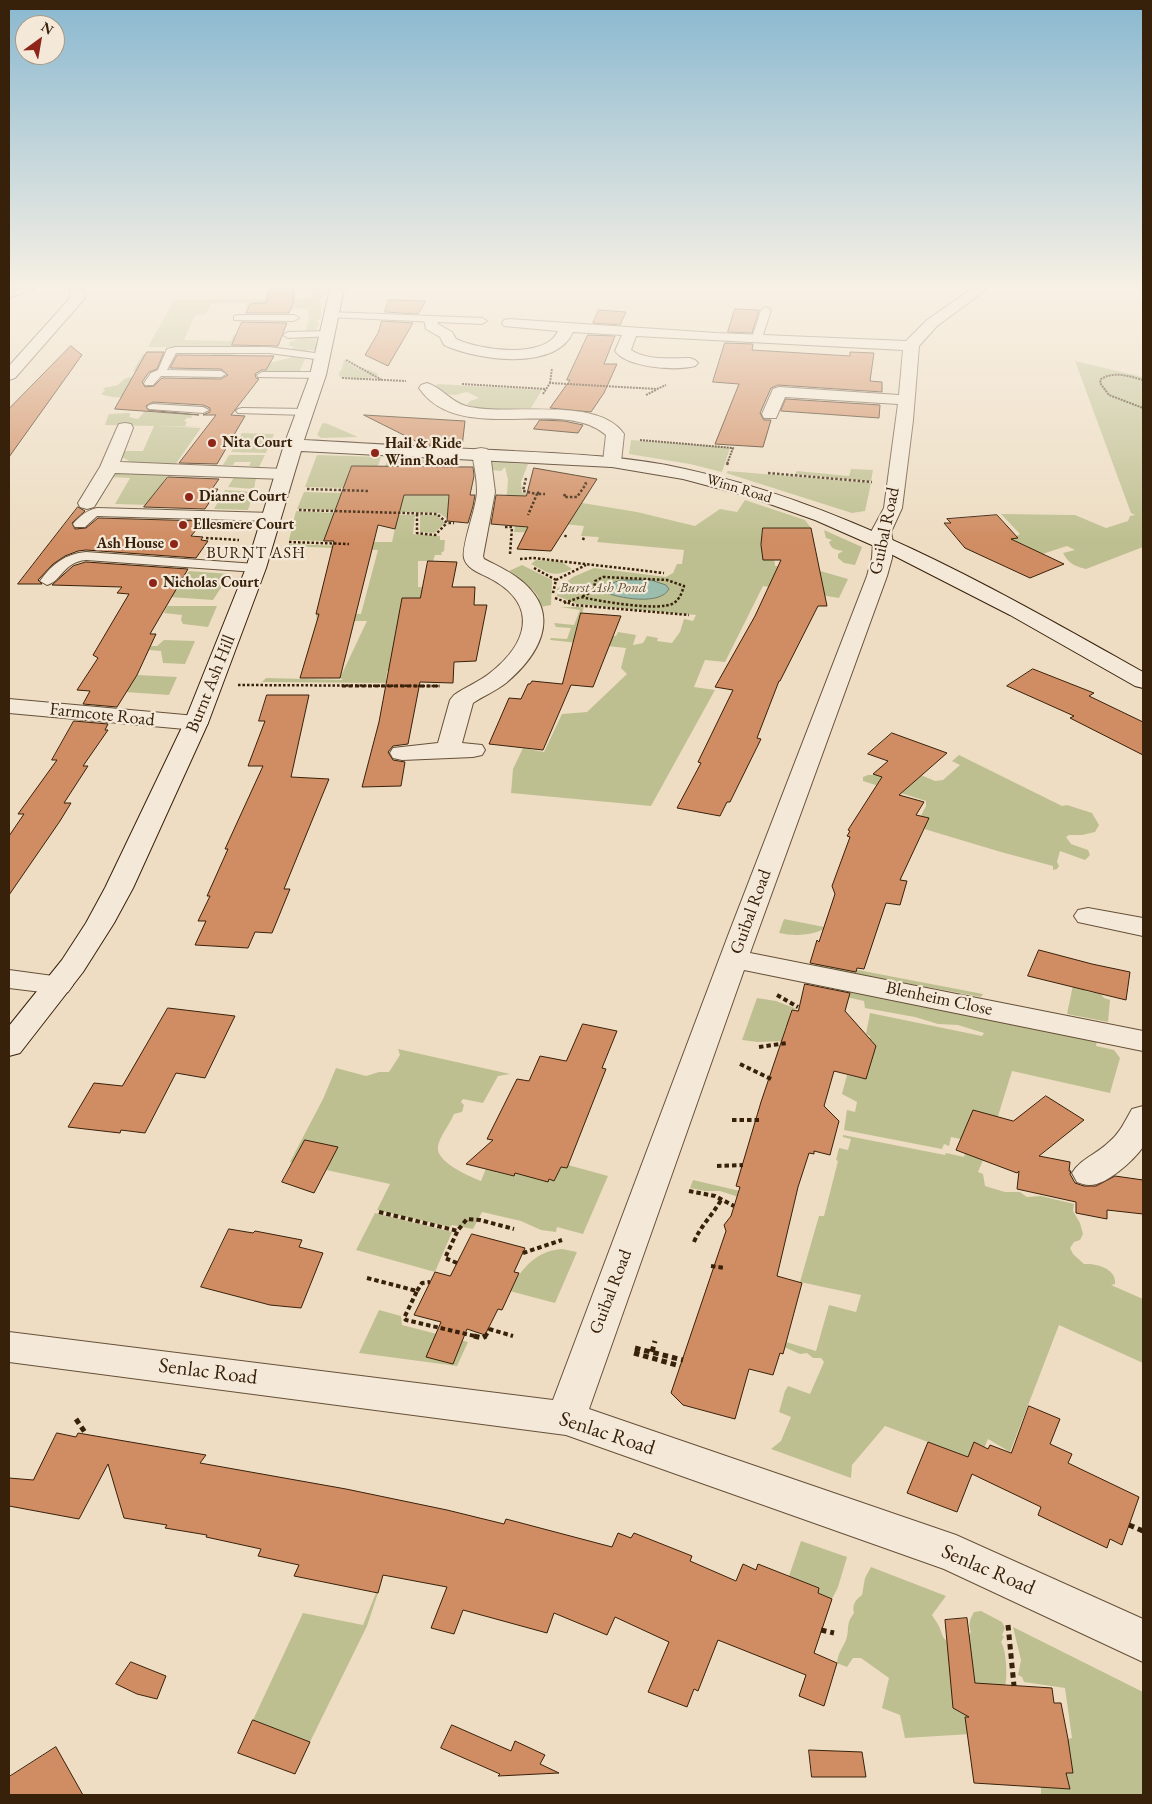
<!DOCTYPE html>
<html>
<head>
<meta charset="utf-8">
<style>
	body { margin:0 }
	#map { position:relative; width:1152px; height:1804px; overflow:hidden; background:#eeddc3; font-family:"EB Garamond",serif }
	canvas { display:block }
	.frame { position:absolute; inset:0; border:10px solid #38210a; pointer-events:none }
	.north { position:absolute; left:15px; top:15px; width:50px; height:50px; box-sizing:border-box; background:#f4e9d8; border:1px solid #a99986; border-radius:50%; rotate:32deg; font-size:14px; font-weight:700; line-height:20px; text-align:center; color:#38210a }
	.north::after { content:''; display:block; margin:auto; width:18px; height:22px; background:#8f2418; clip-path:polygon(50% 0,100% 100%,50% 72%,0 100%) }
</style>
</head>
<body>
<div id="map">
<canvas width="1152" height="1804"></canvas>
<div class="frame"></div>
<div class="north">N</div>
</div>
<script>
const ctx = document.querySelector('canvas').getContext('2d');
ctx.lineJoin = 'round';
function fillPath(path, color) { ctx.fillStyle = color; ctx.fill(path, 'evenodd'); }
function stroke(path, color, width, dash) { ctx.strokeStyle = color; ctx.lineWidth = width; ctx.lineCap = dash ? 'butt' : 'round'; ctx.setLineDash(dash || []); ctx.stroke(path); }
function drawText(font, color, halo, rows, align = 'center') {
  ctx.font = font + ' "EB Garamond",serif'; ctx.lineWidth = 4.5; ctx.setLineDash([]); ctx.textBaseline = 'middle'; ctx.strokeStyle = halo; ctx.fillStyle = color; for (const [text, x, y, turn = 0] of rows) {
    ctx.save(); ctx.translate(x, y); ctx.rotate((+turn || 0) * Math.PI / 180); ctx.textAlign = isNaN(turn) ? turn : align; if (halo) ctx.strokeText(text, 0, 0); ctx.fillText(text, 0, 0); ctx.restore();
  }
}
const green = new Path2D(`
	M298 289H326L328 291 319 301 321 302V318L317 321 319 324 315 333 318 336 315 343 320 345 319 350H307L306 354 289 351 294 347 289 346V342L298 339 306 333 307 324 309 322 308 310 310 309 287 308 289 303H254L252 308H244L247 303H211L206 314 195 316 184 340 231 341 233 335H237L233 347H148L174 300 310 299 314 297 310 293Z
	M213 352H235L224 370 265 371 270 363 293 357 305 359 299 373 133 371 143 354H146L139 370H185L191 357 211 356Z
	M344 360 358 369 369 370 379 374C369 381 355 380 342 378L339 376V372L341 371Z
	M1075 361 1143 377V547L1086 569C1074 566 1069 564 1063 553L1075 550 1067 546 1030 558 1027 546 1014 540 1002 544 1020 534 1001 514 1075 515 1106 528 1128 521 1130 516 1135 515 1131 513Z
	M194 376H218L214 382 151 388V386H144L148 396C133 396 113 400 101 394L105 390 103 388 118 385C123 380 125 377 133 377L131 383H164L191 379Z
	M437 384 542 390 531 408 481 409 467 405 470 401 479 398 467 392 455 395 445 394 436 386Z
	M144 412 194 414 191 418H187L184 421 187 422 185 426 205 427 157 426 201 428 175 465H136L122 457V451H143L154 426 105 425 109 414 128 413 131 414 129 417 138 419Z
	M324 423 328 424 358 437 321 438 317 435 322 424Z
	M242 433 274 434 266 453 231 452Z
	M631 440 730 448 722 472 690 464 629 454Z
	M229 455H265L259 467 249 466 251 462H235L233 465H223Z
	M317 455 381 457 378 466H352L344 488 305 487Z
	M388 458 455 461 453 468 456 485 449 520 439 513 297 509 304 492 343 493 412 467 385 466Z
	M489 461H513L511 463 528 464 521 482 522 493 637 512 695 526 720 509 737 512 745 500 805 520 811 528H771L775 566H803L848 579 839 598 763 586 725 662 705 660 694 687 715 690 651 806 511 793 513 769 523 748 544 752 562 714 587 712 627 674 621 668 626 648 550 640 551 638 567 639 571 628 556 627 554 623 574 625 580 610 560 607H584L576 632 616 636 618 632 636 635 633 645 643 643 647 636 658 638 657 641 672 643 680 632 684 619 693 621 696 615 577 604 557 596V589L573 577 594 568 666 577 673 573 677 564H682L684 550 597 542 599 537 581 536 584 526 553 523 544 533 514 532 516 522 505 496 507 494 508 480 505 467 501 471 491 470Z
	M851 469 873 470 871 481 795 474 797 471 849 476Z
	M124 471 169 473 150 505 115 504 130 478 109 477Z
	M728 471 871 483 865 511 852 513 726 473Z
	M234 477 256 478 254 489 228 487Z
	M225 490 254 492 248 510 214 509Z
	M296 511 334 513 324 541 289 540Z
	M398 515H415L413 534 440 536V540H445L444 551 441 553 442 555H435L433 561H418V587H423L411 671H387L386 681H391L389 683 262 682 266 678 343 680 340 678 367 621H317L316 614H361L378 550 289 546V544L370 547 372 542H392Z
	M420 515H436L445 523 434 533 420 532Z
	M824 530 862 547 855 565 844 563 838 558V554L843 551C836 550 831 549 829 542L832 540 826 538Z
	M536 560 562 562 572 569C553 578 549 573 531 564Z
	M522 565 552 580 551 605 540 607 538 596 533 590 509 571Z
	M189 571 230 574 213 600 169 597Z
	M167 606H217L208 627 183 624 181 620 182 615 164 613Z
	M164 640 195 641 185 664 163 663 161 651 149 650 151 646H157Z
	M137 675 177 677 169 695 125 692Z
	M959 755 1062 806 1067 805 1092 813 1099 825 1095 832 1082 835H1069L1066 837 1071 844 1088 850 1090 855 1085 860 1060 851 1057 862 1059 866 1057 869 1053 870V866L1001 852 921 828 916 825 926 806V801L863 781V777L868 775H921L935 781 943 780 960 765 952 761Z
	M784 919 824 927V929C810 936 794 936 779 933Z
	M816 962 983 994 981 997 815 966Z
	M1073 985 1085 988V991L1101 994 1104 998 1110 1000 1108 1022 1067 1014Z
	M837 989 1097 1040 1096 1046 1114 1050 1120 1058 1110 1093 1012 1071 989 1145 951 1137 949 1146 944 1144 942 1149 844 1130 847 1110 855 1112 857 1102 842 1094 847 1075 865 1079 868 1072 864 1070 873 1041 869 1040 870 1036 866 1034 870 1013 982 1036 984 1033 958 1025 938 1024 915 1017 865 1008 864 1001 833 994Z
	M757 998 776 1001 797 1009 791 1010 788 1022 793 1023 792 1027 786 1026 782 1038 788 1041 758 1042 742 1040Z
	M398 1049 510 1074 498 1076 483 1103 463 1099 461 1102 464 1105 462 1112 454 1114C450 1124 440 1136 438 1146 435 1162 469 1176 481 1181L487 1166 496 1172 513 1176 515 1173 548 1182 549 1179 554 1180 561 1167 566 1168 568 1165 608 1176 583 1234 557 1227 556 1232 541 1230 521 1221 482 1212 473 1229 452 1225 450 1227 377 1210 390 1184 290 1162 323 1099 336 1068 366 1076 379 1072H389L400 1055Z
	M843 1135 945 1155 946 1153 964 1157 965 1153 983 1160 978 1172 983 1174 985 1186 1005 1192H1020L1027 1197 1041 1196 1074 1204 1073 1211 1080 1223 1083 1234 1080 1240 1074 1242 1070 1248 1073 1254 1084 1264C1097 1263 1117 1269 1115 1284L1111 1285 1143 1299V1363L1059 1325 1010 1452 988 1439 979 1461 885 1426 852 1465 851 1478 771 1449 781 1441 791 1417 779 1412 785 1391 788 1386 810 1394 824 1362 821 1358H813L807 1353 800 1354 784 1347 786 1342 816 1351 829 1305 856 1312 861 1295 800 1282 819 1216H824L838 1161 836 1160 839 1148 848 1150 851 1139 843 1137Z
	M693 1180 770 1198 745 1199 720 1191H705L690 1188Z
	M375 1213 452 1232 435 1272 356 1250Z
	M562 1249 577 1252 555 1303 506 1290 511 1289C521 1268 538 1250 562 1249Z
	M379 1310 401 1316 402 1325 468 1342 457 1366 359 1353Z
	M801 1541 847 1557 838 1587 832 1599 818 1593 819 1588 789 1576Z
	M871 1567 946 1596 932 1615 939 1626 943 1637 974 1675 970 1644 967 1638 971 1632C968 1624 970 1619 974 1612L981 1611 1002 1622 1005 1628 1002 1635 1004 1637 1001 1642C1006 1648 1008 1678 1005 1686L968 1717 971 1734 905 1738 900 1715 882 1708 889 1678 861 1658H853L847 1667 837 1663C838 1653 842 1649 846 1640 850 1629 845 1625 854 1613 852 1605 855 1600 862 1595L865 1578Z
	M376 1593H378L367 1626 310 1742 253 1720 303 1613 363 1625Z
	M1013 1627 1143 1692V1795H1041V1787L1069 1789 1066 1773H1073L1068 1739 1072 1738 1065 1688 1024 1682 1022 1677 1018 1675 1021 1660Z`);
const water = new Path2D(`
	M622 580H651L666 585 669 589C660 606 618 598 604 592L609 584Z`);
const building = new Path2D(`
	M269 289H295L293 303 289 313H246L250 304 266 303Z
	M389 300 426 301 418 314 385 312Z
	M735 309 759 310 752 333 728 332Z
	M599 310 626 312 620 325 593 323Z
	M382 321 413 323 388 366 365 355 378 333Z
	M242 322 287 323 278 346 232 345Z
	M588 335 615 336 604 364H617L604 393 591 412 550 408 570 380H567Z
	M725 343 753 344 752 350 850 356V352L874 353 870 381 882 382V392L778 385 771 388 760 413 764 420H771L763 447 715 444 739 384 713 382Z
	M71 346 82 355 9 457V409Z
	M147 352H164L157 369 149 372 142 382 145 387 154 386 162 378 221 379 228 375 221 369 170 368 177 355 274 356 266 370H261L255 374 256 378 259 379 231 415 245 416 217 464 179 463 216 415H203L210 412V408L203 405 153 402 146 406 148 410 199 415 115 409Z
	M786 399 880 405 879 418 781 411Z
	M364 415 465 421 462 447 424 445Z
	M540 420 564 421 583 425 578 433 534 429Z
	M352 466 473 467 474 476 470 495H475L473 506 468 523 447 521 449 495H404L395 529 378 525 340 678H300L319 614H316L334 541H324Z
	M534 468 597 479 551 551 517 549 528 527 491 524 496 495 526 496Z
	M168 477 219 479 212 489H218L205 509 144 507Z
	M78 507 85 511 72 523 75 529 86 528 98 518 204 521 191 536 203 537 201 540 208 541 196 558 86 550 78 551 65 556 53 564 38 580 42 584H18Z
	M997 515 1018 538 1011 539 1064 564 1030 578 965 548 944 523H951L947 519Z
	M763 528H811L827 606H818L780 681H779L757 738 761 739 730 802H727L720 816 677 808 701 763 698 762 733 690 715 687 755 616 781 560H763L761 545Z
	M428 561 457 562 452 587H475L474 605H487L476 661 454 662 453 683 420 682 408 744 393 746 388 752 393 760 405 762 401 786 362 787 379 722 402 598H420Z
	M86 562 188 569 150 634H156L137 675 117 707 83 704 90 691 77 690 98 658 93 655 129 594 117 593 122 587 52 585 73 566Z
	M581 613 621 616 593 687 571 685 543 750 489 744 509 698 521 699 528 684H530L532 681 562 684Z
	M1033 669 1094 693 1089 696 1143 722V755L1070 718 1074 716 1007 686Z
	M267 695H309L291 777 329 779 284 889H290L272 933 255 932 248 948 195 945 206 921H198L210 896H207L228 849H225L263 766H248L265 721H259Z
	M74 721 108 724 105 730H108L83 766H88L64 803H71L60 821 9 895V836L24 814H18L57 760H52Z
	M892 733 947 753 899 795 924 802 916 815 929 818 900 880 907 881 900 905 886 903 864 969 857 968 856 972 810 963 817 940 819 942 835 894 832 886 850 837 847 836 850 831 848 830 882 777 873 774 888 761 868 754Z
	M1039 950 1092 964 1130 972 1126 1000 1028 976Z
	M805 984 850 993 845 1011 876 1046 866 1079 834 1071 824 1106 839 1121 830 1155 814 1151V1154L809 1153 798 1187 777 1276 802 1283 783 1354 780 1353 773 1375 749 1369 735 1419 683 1405 671 1393 726 1231 724 1225 731 1216 740 1187 736 1186 761 1102 792 1010 798 1011Z
	M168 1008 235 1016 205 1078 176 1073 145 1133 121 1130 120 1133 68 1127 94 1083 122 1086Z
	M583 1024 617 1031 602 1068 606 1069 567 1168 561 1167 554 1181 549 1179 548 1182 515 1173 514 1176 466 1164 493 1140 487 1139 517 1079 529 1081 540 1056 566 1061Z
	M1046 1096 1084 1120 1039 1156 1070 1162 1069 1171H1071L1070 1174 1075 1183 1084 1186H1096L1115 1176 1143 1180V1214L1107 1210V1219L1076 1213V1202L1017 1189 1019 1171 1017 1173 956 1150 973 1110 1013 1121Z
	M305 1140 338 1147 314 1193 282 1182Z
	M229 1229 253 1233 255 1231 302 1240 299 1247 323 1253 301 1308 270 1305 201 1287Z
	M472 1234 525 1248 514 1272 519 1273 502 1310 498 1309 485 1335 467 1329 453 1364 426 1357 441 1322 414 1315 435 1272 450 1276Z
	M1029 1406 1060 1419 1050 1444 1072 1454 1068 1463 1139 1497 1122 1545 1110 1539 1107 1548 1038 1515 1041 1507 972 1474 957 1512 907 1493 928 1442 968 1457 974 1442 988 1449 990 1445 1011 1453Z
	M57 1433 76 1437 78 1433 206 1455 200 1463 346 1489 447 1510 504 1524 506 1519 612 1547 618 1533 631 1538 634 1533 692 1556 690 1561 736 1581 743 1564 756 1570 758 1564 819 1588 818 1593 832 1599 814 1653 837 1663 824 1706 799 1696 806 1675 718 1640 698 1691 694 1689 687 1707 648 1692 669 1642 615 1617 607 1635 554 1613 547 1633 463 1610 454 1634 431 1628 447 1587 383 1575 378 1593 294 1576 299 1565 258 1556 261 1549 206 1537 207 1535 165 1528 167 1525 124 1518 108 1464 79 1519 9 1506V1478L33 1480Z
	M967 1618 975 1683 1052 1688 1054 1703H1061L1068 1739 1073 1773H1066L1070 1789 974 1783 965 1717H969L953 1708 945 1620Z
	M131 1662 166 1676 157 1699 137 1694 116 1684Z
	M253 1720 310 1742 295 1774 238 1753Z
	M452 1725 511 1751 515 1741 545 1755 540 1764 559 1773 498 1776 500 1774 441 1748Z
	M56 1747 83 1795H9V1777Z
	M809 1750 862 1752 866 1777H812Z`);
const pathFar4 = new Path2D(`
	M346 360 382 380
	M342 378 406 381
	M1143 380C1129 376 1114 371 1101 379L1100 383 1109 395 1143 408
	M550 383 552 368
	M462 384 546 389
	M543 394 550 383 657 389 666 385
	M646 395 656 390
	M640 440 733 448 727 464`);
const pathFar3 = new Path2D(`
	M727 465 728 462
	M768 473 872 482
	M526 478 523 491 537 494 528 515
	M307 489 368 491
	M539 492 537 494H545
	M565 494 564 497H577L586 484 585 482
	M299 510 437 514 447 523H454
	M417 514V533L435 535 447 523
	M505 527H512L510 554
	M565 537 566 535
	M206 538 239 540
	M583 540 584 537
	M289 542 349 544
	M288 549 300 550
	M520 559 533 558 664 573
	M534 568 556 580 553 593
	M603 577 667 580 684 586C682 592 680 599 674 603 660 612 599 601 581 597L594 591 595 581Z
	M556 580 586 565
	M555 598 574 605 689 615
	M564 603 581 597
	M238 685 440 686`);
const pathFar2 = new Path2D(`
	M342 686H440`);
const pathFar1 = new Path2D(`
	M777 995 798 1007
	M759 1047 787 1043
	M740 1064 773 1080
	M732 1120H760
	M717 1166 743 1165
	M689 1191 715 1196 734 1206
	M379 1212 458 1231
	M694 1242C701 1225 712 1216 721 1200
	M523 1253 562 1240
	M457 1263 445 1258 458 1230 467 1219 480 1220 514 1229
	M711 1266 725 1268
	M367 1278 417 1291 404 1318 406 1320 479 1337
	M417 1291 422 1283 430 1282
	M489 1329 513 1336
	M485 1337 490 1329`);
const path = new Path2D(`
	M474 1336 482 1338 486 1336
	M635 1348 683 1360
	M652 1352 655 1341
	M634 1353 680 1366
	M76 1419 86 1434
	M1129 1525 1143 1531
	M1008 1625 1014 1686
	M821 1630 834 1633`);
const lane = new Path2D(`
	M20 289H34L9 298V292Z
	M766 307 771 310 762 338 757 341 753 340 752 338 761 310Z
	M331 312 482 318 487 321 482 324 328 317 326 315Z
	M238 315H294L299 318 294 321 234 320V316Z
	M328 331 332 332V336L288 338 283 335 288 332Z
	M176 347H269L323 354 328 357 323 360 269 353H176L167 370 221 371 226 374 221 377 161 376 153 385H145L144 383 151 373 158 370 167 349Z
	M262 372H318L323 375 318 378 258 377 257 375Z
	M153 404 203 407 209 410 203 413 149 409 147 407 149 405Z
	M242 408 306 409 312 412 306 415 238 413 236 411 238 409Z
	M97 508 272 513 278 517 272 521 97 516 85 527H75L73 524C80 516 87 510 97 508Z
	M86 552 256 564 263 568 256 572 86 560C63 562 62 581 47 585L40 581C52 564 65 554 86 552Z`);
const street = new Path2D(`
	M69 289H83L85 298 15 378 9 380V366L71 297Z
	M971 289H987L937 326 919 346 913 420 902 508 891 532 893 543 892 558 887 576 750 953 1143 1031V1051L744 970 589 1409 956 1535 1143 1619V1662L944 1569 566 1435 9 1362V1332L553 1400 729 933 867 576 872 558 873 543 871 532 884 508 898 404 785 397 776 418H764L762 414 773 389 779 387 899 395 903 350 636 336 631 350C648 361 671 358 690 358L695 360 698 363 695 366C677 371 627 368 615 351L622 335 573 332C555 372 476 360 444 345L440 337 426 329 424 320 426 317H436L438 324 452 332 456 339C479 350 545 360 558 331L504 326 502 323 504 320 509 319 716 333 906 341 927 320Z
	M427 383C441 387 451 402 466 406 507 417 597 395 624 434L621 462 618 466 612 467 606 466 603 462 606 435C562 396 459 447 419 388L421 385Z
	M125 423 131 424 133 428 120 462 284 469 290 470 293 474 290 478 284 479 115 473 94 507 87 509 80 507 78 503 100 467 117 428 119 424Z
	M481 448 487 449 490 453 495 492 483 556 484 559C498 566 513 573 524 583 562 617 538 656 506 683 496 691 483 696 473 703L462 743 482 745 485 750 482 755 473 757 402 760 393 758 390 753 393 748 438 743 450 700 454 695C465 687 479 682 490 673 526 645 540 607 493 580 483 574 467 570 464 558 461 546 477 507 477 491 477 478 474 465 472 453L475 449Z
	M9 699 196 716 204 718 208 723 204 728 196 730 9 713Z
	M1088 908 1143 918V936L1078 922 1074 916 1078 910Z
	M9 970 68 978 73 985 68 992 58 994 9 988Z
	M1143 1106V1147C1134 1160 1106 1186 1089 1185 1085 1185 1080 1183 1077 1182L1072 1173C1080 1159 1097 1154 1109 1142 1120 1133 1125 1121 1132 1109Z`);
const secondary = new Path2D(`
	M330 289H344L326 375 304 440C374 444 443 448 513 451 571 454 628 456 685 469 850 505 997 590 1143 672V688L1135 686 1010 615 881 549 815 520 747 496 683 479 612 467 301 451 266 568 208 723 133 888 114 923 83 972 20 1053 9 1056V1026L62 960 86 923 105 888 184 723 246 568 284 445 310 375Z`);
const markers = [
	[212,443,5,"#8f2418"],
	[375,453,5,"#8f2418"],
	[189,497,5,"#8f2418"],
	[183,525,5,"#8f2418"],
	[174,544,5,"#8f2418"],
	[153,583,5,"#8f2418"]
];
const farPoinames = [
	["Nita Court",222,443],
	["Hail & Ride",385,444],
	["Winn Road",385,461],
	["Dianne Court",199,497],
	["Ellesmere Court",193,525],
	["Ash House",164,544,"right"],
	["Nicholas Court",163,583]
];
const farStreetnames = [
	["Winn Road",739,489,17]
];
const farParknames = [
	["Burst Ash Pond",603,588]
];
const farNeighbourhoodnames = [
	["BURNT ASH",256,554]
];
const streetNames = [
	["Guibal Road",885,531,-78],
	["Burnt Ash Hill",211,684,-68],
	["Farmcote Road",102,715,6],
	["Guibal Road",751,912,-70],
	["Blenheim Close",939,999,12],
	["Guibal Road",611,1292,-69]
];
const nearStreetnames = [
	["Senlac Road",208,1372,7],
	["Senlac Road",607,1434,18],
	["Senlac Road",988,1570,23]
];
fillPath(green, '#bebf90');
fillPath(water, '#9bbdad');
stroke(water, '#737f6c', 1);
fillPath(building, '#d08c62');
stroke(building, '#38210a', 1);
stroke(lane, '#665038', 2);
stroke(street, '#665038', 2);
stroke(secondary, '#38210a', 2);
stroke(pathFar4, '#38210a', 2, [2, 1]);
stroke(pathFar3, '#38210a', 2.5, [2.5, 2]);
stroke(pathFar2, '#38210a', 3, [4, 2.5]);
stroke(pathFar1, '#38210a', 4, [4.5, 3]);
stroke(path, '#38210a', 5, [5.5, 4]);
fillPath(lane, '#f4e9d8');
fillPath(street, '#f4e9d8');
fillPath(secondary, '#f4e9d8');
const sky = ctx.createLinearGradient(0, 0, 0, 541);
sky.addColorStop(0, '#89b8d0');
sky.addColorStop(0.53, '#f7f0e4');
sky.addColorStop(1, '#f7f0e400');
ctx.fillStyle = sky;
ctx.fillRect(0, 0, 1152, 541);
for (const [x, y, r, color] of markers) { const dot = new Path2D(); dot.arc(x, y, r, 0, 2 * Math.PI); ctx.fillStyle = color; ctx.fill(dot); stroke(dot, '#f4e9d8', 2); }
drawText('bold 15px', '#38210a', '#f4e9d8', farPoinames, 'left');
drawText('15px', '#38210a', '#f4e9d8', farStreetnames);
drawText('italic 15px', '#605032', '#f4e9d8', farParknames);
ctx.letterSpacing = '1px';
drawText('16px', '#38210a', '#f4e9d8', farNeighbourhoodnames);
ctx.letterSpacing = '0px';
drawText('18px', '#38210a', '#f4e9d8', streetNames);
drawText('21px', '#38210a', '#f4e9d8', nearStreetnames);
</script>
</body>
</html>
